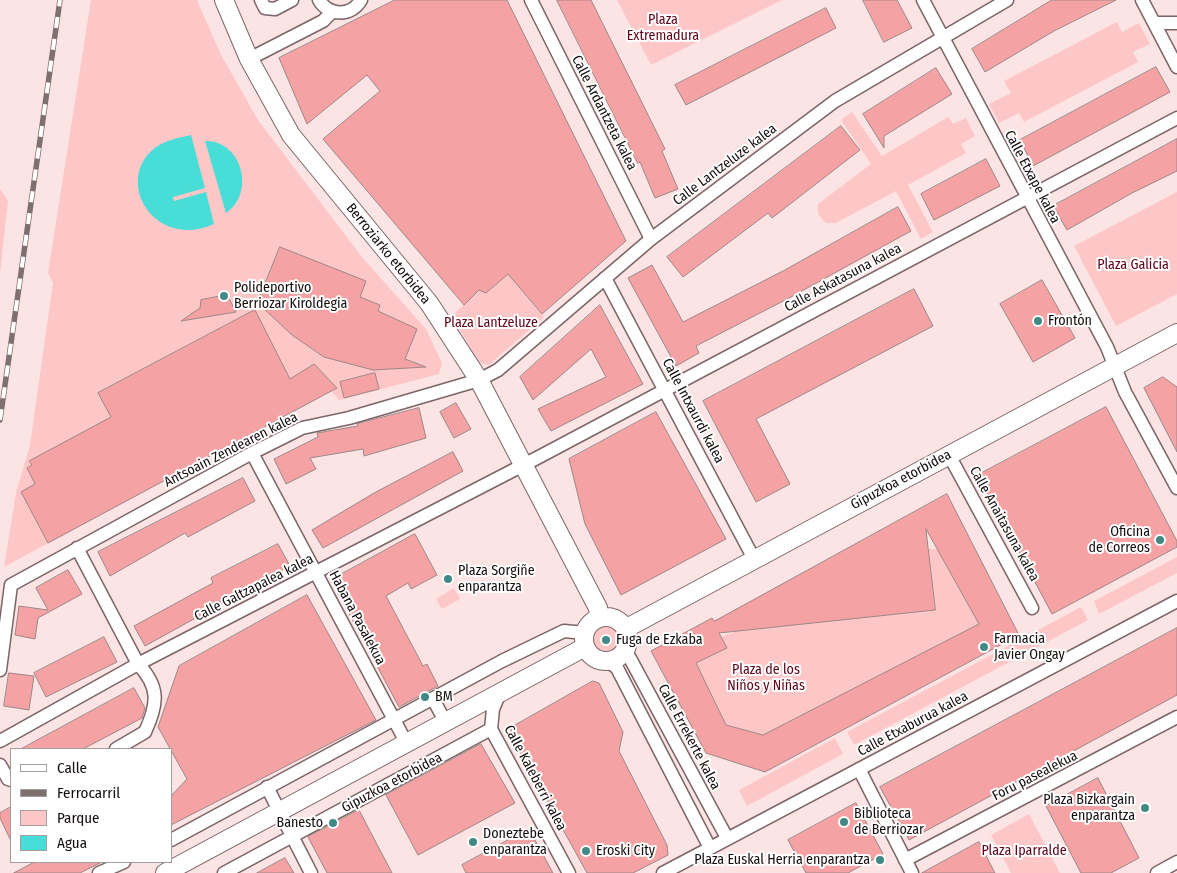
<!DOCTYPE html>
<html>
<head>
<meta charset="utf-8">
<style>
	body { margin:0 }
	#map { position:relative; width:1177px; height:873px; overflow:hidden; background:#fde4e4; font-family:"Fira Sans Condensed",sans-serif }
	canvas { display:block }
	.legend { position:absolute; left:10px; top:748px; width:162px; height:115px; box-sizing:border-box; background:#fff; border:1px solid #a19e9e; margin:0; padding:6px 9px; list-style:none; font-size:15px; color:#140c0c }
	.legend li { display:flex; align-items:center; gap:10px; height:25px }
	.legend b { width:25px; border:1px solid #a19e9e }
</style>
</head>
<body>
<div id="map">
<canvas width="1177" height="873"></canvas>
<ul class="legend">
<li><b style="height:6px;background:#fff"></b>Calle</li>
<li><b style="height:6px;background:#7f7070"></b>Ferrocarril</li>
<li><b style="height:14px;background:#fec7c7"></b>Parque</li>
<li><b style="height:14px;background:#48ddd7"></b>Agua</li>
</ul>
</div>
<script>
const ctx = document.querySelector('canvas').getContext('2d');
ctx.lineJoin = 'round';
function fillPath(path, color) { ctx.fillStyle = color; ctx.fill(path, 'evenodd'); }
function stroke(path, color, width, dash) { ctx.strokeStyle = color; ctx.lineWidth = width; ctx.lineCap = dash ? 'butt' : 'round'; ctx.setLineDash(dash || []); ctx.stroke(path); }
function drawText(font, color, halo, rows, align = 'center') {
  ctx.font = font + ' "Fira Sans Condensed",sans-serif'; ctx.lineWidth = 4; ctx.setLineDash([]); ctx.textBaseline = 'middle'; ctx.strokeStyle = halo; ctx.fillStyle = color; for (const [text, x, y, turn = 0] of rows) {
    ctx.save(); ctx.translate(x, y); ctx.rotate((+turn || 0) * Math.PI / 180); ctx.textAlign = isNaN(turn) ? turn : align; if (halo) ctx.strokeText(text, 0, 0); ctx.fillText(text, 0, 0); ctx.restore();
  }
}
const green = new Path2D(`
	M91 0H197L220 53 258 120 362 257 426 329 442 363 439 374 344 399 339 400 331 391 4 567 16 493 30 445 53 283 48 273Z
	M617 0H782L651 65Z
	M1117 22 1122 32 1139 23 1150 44 1133 52 1138 62 1024 122 1019 113 999 123 989 104 1011 93 1004 81Z
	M852 112 882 156 948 117 953 124 966 118 975 136 961 144 966 153 908 185 933 232 921 239 896 191 836 223H826C819 217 817 213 818 204L871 164 841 120Z
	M0 189 8 201 0 273Z
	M1177 192V294L1116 326 1074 246Z
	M518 265 528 278 519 287 544 317 489 365 479 363 452 316 479 290 486 293Z
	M928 549H937L979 624 763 735 726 725 696 663 726 648 721 637 737 631 935 610Z
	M1177 557V573L1099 614 1094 601Z
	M454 588 460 599 442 609 436 599Z
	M1081 607 1088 620 854 745 847 732Z
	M592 640a14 14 0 1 1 28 0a14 14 0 1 1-28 0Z
	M835 738 843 754 747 806 739 790Z
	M1029 814 1060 873H1011L991 835Z`);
const water = new Path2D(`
	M191 135 205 188 173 197 174 201 206 192 214 224C154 251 113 180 155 148 165 140 178 138 191 135Z
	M205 141C242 140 256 193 226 213Z`);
const building = new Path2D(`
	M395 0H507L626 241 542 314 508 274 486 293 479 290 464 305 323 139 380 91 367 75 307 124 279 58Z
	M557 0H591L665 149 662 151 678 189 655 198 640 162 638 163Z
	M863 0H897L912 28 884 42Z
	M1052 0H1116L1054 31 985 72 972 49Z
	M826 8 836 28 686 105 675 85Z
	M1156 67 1170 92 1033 166 1020 140Z
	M936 68 952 94 884 136V148L863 114Z
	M841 126 860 150 772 218 768 213 683 277 667 257Z
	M1177 139V171L1132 193 1067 230 1053 206Z
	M986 159 1000 186 934 220 921 194Z
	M898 207 911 231 789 298 696 346 699 353 676 366 628 278 652 265 683 322 783 271Z
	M280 247 366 281 360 297 380 305 378 311 417 329 405 359 426 367 373 370 324 357 292 335 262 307 264 306 259 299Z
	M1042 280 1075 338 1033 362 1000 304Z
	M914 289 933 326 756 419 790 484 756 502 703 401Z
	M227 295 236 312 181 321 200 308 201 300Z
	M600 305 643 384 551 431 538 409 606 377 591 349 533 400 520 377Z
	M255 310 290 379 314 364 337 388 48 543 21 492 35 484 27 468 32 465 29 461 111 417 98 393Z
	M375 373 379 389 344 398 340 382Z
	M1163 377 1177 387V452L1144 388Z
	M456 403 471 429 454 438 440 412Z
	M1106 407 1177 541V547L1052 614 978 475Z
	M419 408 426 438 364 456 363 449 310 458 316 469 286 484 274 459 318 437 317 433 358 426 357 424Z
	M656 412 726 539 621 595 585 524 569 459Z
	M453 452 463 471 323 548 312 530 374 493Z
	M243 478 255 501 188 537 185 533 110 576 98 552Z
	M947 494 1019 635 765 772 706 753 651 651 712 618 714 621ZM926 529 979 624 763 735 726 725 696 663 727 648 719 633 935 610Z
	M415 534 437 575 411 589 408 583 386 596 423 666 427 664 438 686 399 707 331 580Z
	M278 544 290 566 145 646 134 626 213 583 211 578Z
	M68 570 82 594 38 618 35 639 15 635 19 606 48 610 36 588Z
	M307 595 376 720 171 825V796L187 779 158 727 179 666Z
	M1177 628V695L909 840 880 787Z
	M104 637 117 662 46 697 34 673Z
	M9 673 34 676 29 710 4 706Z
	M593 681 599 683 623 732 619 751 667 845 668 855 633 873H587L510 734 512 727Z
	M134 688 145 708 142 718 83 749H21Z
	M481 744 515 803 418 855 386 795Z
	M1098 778 1139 858 1111 873H1081L1046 806Z
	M856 803 883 854 848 873H806L788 840Z
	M11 807V841L0 818V813Z
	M359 810 392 873H327L308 837Z
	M529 829 553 873H466L462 865Z
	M979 842 995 873H922Z
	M285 858 294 873H257Z
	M35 862H102L80 873H14Z`);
const street = new Path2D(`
	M261 0 265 8 275 9 292 0
	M319 0C329 16 351 17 361 0
	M531 0 651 239
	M923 0 1107 347 1125 392 1177 488
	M1142 0 1177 67
	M1154 23H1177
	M249 59 323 21 332 12
	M605 278 754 559
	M252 453 407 744
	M949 455 1032 608
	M77 548 138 664C160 687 158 704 145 732L116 749
	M625 649 727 838
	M608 661 617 668 710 848
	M0 670 11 585 252 453 302 428 349 418 479 380 498 370 651 239 835 101 1007 0
	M499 695 493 709 491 729 569 873
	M433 699 446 723
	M0 741 138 664 537 458 1177 118
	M0 765 8 779 11 780
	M859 769 912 873
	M267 787 311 873
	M171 840 502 661 564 631 585 633
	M905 860 1177 717
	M99 873 124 862
	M224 873 491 729
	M663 873 1177 601
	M1157 873 1177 862`);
const secondary = new Path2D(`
	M224 0 249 59 291 135 429 303 479 380 598 608 600 618
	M584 639a22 22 0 1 1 44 0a22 22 0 1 1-44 0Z
	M625 629 1177 333
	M165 873 585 647`);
const rail = new Path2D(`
	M0 420 60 0`);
const markers = [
	[224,296,5,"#418985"],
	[1038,321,5,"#418985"],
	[1160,540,5,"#418985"],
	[448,579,5,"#418985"],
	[606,640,5,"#418985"],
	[984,647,5,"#418985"],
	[425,697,5,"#418985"],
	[1145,808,5,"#418985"],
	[844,822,5,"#418985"],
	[333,823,5,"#418985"],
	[473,842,5,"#418985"],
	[586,851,5,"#418985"],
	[880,860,5,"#418985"]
];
const parkNames = [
	["Plaza",663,20],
	["Extremadura",663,36],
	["Plaza Galicia",1133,265],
	["Plaza Lantzeluze",491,323],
	["Plaza de los",766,670],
	["Niños y Niñas",766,686],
	["Plaza Iparralde",1024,851]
];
const streetNames = [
	["Calle Ardantzeta kalea",604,113,63],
	["Calle Lantzeluze kalea",725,165,-37],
	["Calle Etxape kalea",1032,177,62],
	["Berroziarko etorbidea",388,254,51],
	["Calle Askatasuna kalea",843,278,-28],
	["Calle Intxaurdi kalea",693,411,62],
	["Antsoain Zendearen kalea",231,450,-27],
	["Gipuzkoa etorbidea",901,480,-28],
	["Calle Anaitasuna kalea",1004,524,61],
	["Calle Galtzapalea kalea",254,588,-27],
	["Habana Pasalekua",357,618,62],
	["Calle Etxaburua kalea",913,724,-28],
	["Calle Errekerte kalea",689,737,62],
	["Foru pasealekua",1035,776,-27],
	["Calle Kaleberri kalea",535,778,62],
	["Gipuzkoa etorbidea",392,783,-28]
];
const poiNames = [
	["Polideportivo",234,288],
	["Berriozar Kiroldegia",234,304],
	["Frontón",1048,321],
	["Oficina",1150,532,"right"],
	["de Correos",1150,548,"right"],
	["Plaza Sorgiñe",458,571],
	["enparantza",458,587],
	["Farmacia",994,639],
	["Javier Ongay",994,655],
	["Fuga de Ezkaba",616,640],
	["BM",435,697],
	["Plaza Bizkargain",1135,800,"right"],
	["enparantza",1135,816,"right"],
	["Biblioteca",854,814],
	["de Berriozar",854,830],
	["Banesto",323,823,"right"],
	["Doneztebe",483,834],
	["enparantza",483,850],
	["Eroski City",596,851],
	["Plaza Euskal Herria enparantza",870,860,"right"]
];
fillPath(green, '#fec7c7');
fillPath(water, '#48ddd7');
fillPath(building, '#f4a2a4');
stroke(building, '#9d8787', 1);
stroke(street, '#7b6566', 15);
stroke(secondary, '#7b6566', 20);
stroke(street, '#fff', 12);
stroke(secondary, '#fff', 18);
stroke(rail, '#7f7070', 5.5);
stroke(rail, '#fff', 4, [11]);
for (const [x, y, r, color] of markers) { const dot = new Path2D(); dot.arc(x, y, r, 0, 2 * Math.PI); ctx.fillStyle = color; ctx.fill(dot); stroke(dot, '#fff', 2); }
drawText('14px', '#5f0117', '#fff', parkNames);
drawText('14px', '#140c0c', '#fff', streetNames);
drawText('14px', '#140c0c', '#fff', poiNames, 'left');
</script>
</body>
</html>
